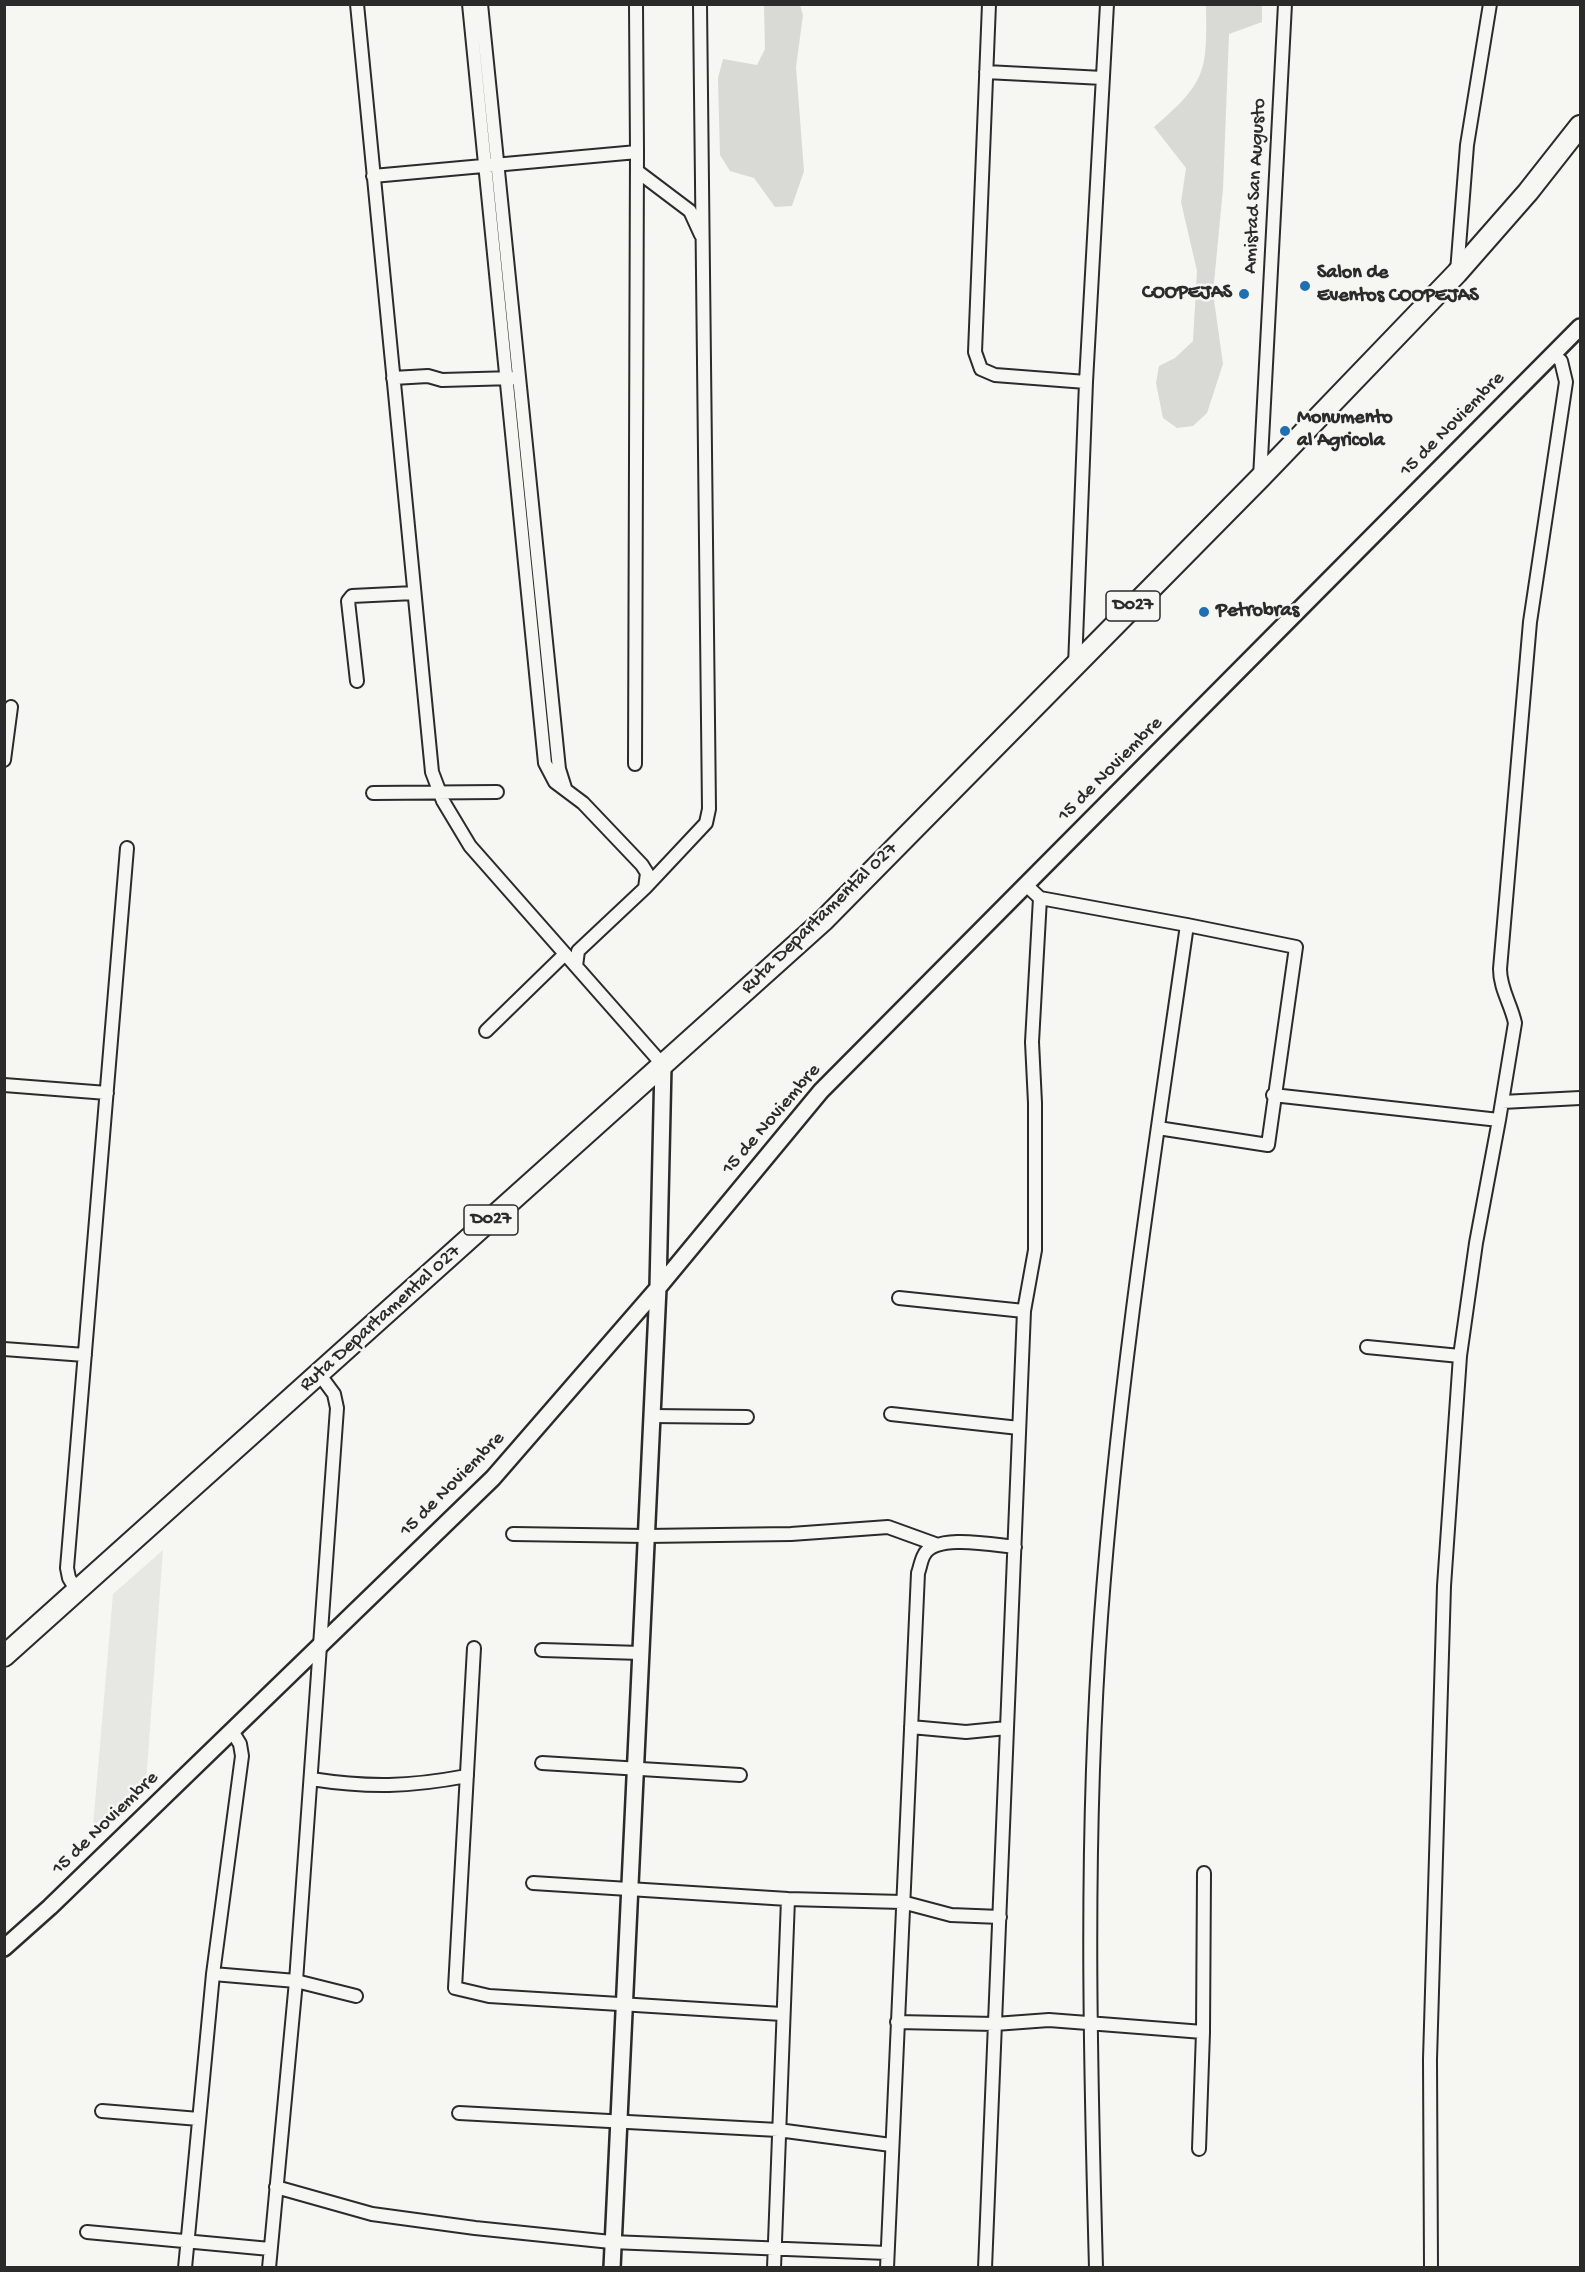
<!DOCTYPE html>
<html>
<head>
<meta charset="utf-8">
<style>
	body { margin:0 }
	#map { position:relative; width:1585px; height:2272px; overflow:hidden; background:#f6f6f2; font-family:"Gochi Hand",sans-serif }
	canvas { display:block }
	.frame { position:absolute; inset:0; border:6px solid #2b2b2b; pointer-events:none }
</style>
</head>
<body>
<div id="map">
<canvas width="1585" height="2272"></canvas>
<div class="frame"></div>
</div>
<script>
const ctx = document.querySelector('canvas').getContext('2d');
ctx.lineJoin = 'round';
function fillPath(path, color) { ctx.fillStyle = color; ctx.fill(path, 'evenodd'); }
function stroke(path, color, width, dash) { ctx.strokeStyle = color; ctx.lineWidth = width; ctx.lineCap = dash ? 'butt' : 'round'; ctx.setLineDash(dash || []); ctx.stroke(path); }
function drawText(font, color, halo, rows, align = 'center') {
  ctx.font = font + ' "Gochi Hand",sans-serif'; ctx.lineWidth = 5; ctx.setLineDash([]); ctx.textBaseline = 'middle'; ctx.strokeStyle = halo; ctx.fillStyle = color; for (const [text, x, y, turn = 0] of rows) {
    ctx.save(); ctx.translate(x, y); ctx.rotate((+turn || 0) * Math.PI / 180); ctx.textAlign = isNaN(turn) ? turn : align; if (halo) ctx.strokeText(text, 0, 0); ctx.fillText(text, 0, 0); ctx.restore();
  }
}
const built = new Path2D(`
	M163 1550 146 1783 93 1826 113 1594Z`);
const green = new Path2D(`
	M764 5H800L803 15 796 67 804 171 792 206 775 207 754 178 730 171 720 155 718 78 723 59 757 65 765 49Z
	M1206 5H1262V22L1229 34 1223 189 1213 293 1223 364 1207 413 1193 426 1177 428 1163 418 1156 383 1159 366 1175 358 1193 341 1197 271 1181 202 1186 168 1154 127C1207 82 1207 71 1206 5Z`);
const minor = new Path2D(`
	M357 4 432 772 443 801 470 846 663 1065
	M469 4 545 763 555 782 583 803 642 865 647 873 645 888 578 951 576 966
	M481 4 559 769 565 788
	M989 4 975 352 981 369 995 375 1086 382
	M986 72 1103 78
	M637 171 690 211 701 235
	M373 176 637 152 636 4
	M1457 272 1467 145 1490 4
	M393 378 428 376 442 380 514 378
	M1260 478 1285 4
	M1075 666 1086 382 1107 4
	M357 681 348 601 352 596 414 593
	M4 760 11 707
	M635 764 637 152
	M373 793 497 792
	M645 888 706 823 709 809 700 4
	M1040 898 1187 925
	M486 1031 565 954
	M4 1085 107 1093
	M1273 1095 1499 1120 1476 1243 1460 1356 1444 1586 1430 2059 1431 2268
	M1502 1102 1580 1098
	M1499 1120 1515 1023C1511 1004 1500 989 1500 969L1530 622 1566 382 1561 361 1553 354
	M899 1298 1024 1311
	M1367 1347 1460 1356
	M4 1349 85 1355
	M891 1414 1019 1428
	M652 1416 747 1417
	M513 1534 646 1536 791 1534 888 1527 935 1544
	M77 1591 69 1578 67 1568 127 848
	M474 1648 455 1988 489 1996 782 2014
	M542 1650 641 1653
	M911 1727 966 1732 1007 1728
	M542 1763 740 1775
	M311 1779C370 1788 408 1787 467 1776
	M533 1883 788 1899 902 1902 951 1915 1000 1917
	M213 1974 296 1981 356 1996
	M897 2022 995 2024 1049 2020 1203 2032
	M102 2111 199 2119
	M459 2113 778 2130 891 2145
	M1199 2149 1203 2032 1204 1873
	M276 2187 372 2214 475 2228 611 2242 887 2253
	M87 2232 270 2249
	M185 2268 213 1974 242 1756 240 1744 232 1731
	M269 2268 296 1981 337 1408 334 1394 320 1375
	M774 2268 788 1899
	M887 2268 918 1573C920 1568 921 1560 924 1555 935 1533 994 1545 1015 1547
	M985 2268 1024 1311 1035 1250V1103L1032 1042 1040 898 1026 885
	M1096 2268C1090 2051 1085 1834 1101 1617 1118 1385 1154 1156 1187 925L1296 947 1268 1145 1158 1128`);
const tertiary = new Path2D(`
	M4 1948 50 1907 493 1478 658 1288 821 1091 1580 327
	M612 2268 658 1288 663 1065`);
const primary = new Path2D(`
	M4 1656 824 920 1260 478 1457 273 1528 192 1580 126`);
const markers = [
	[1305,286,6,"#1f6fb2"],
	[1244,294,6,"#1f6fb2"],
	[1285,431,6,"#1f6fb2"],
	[1204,612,6,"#1f6fb2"]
];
const shields = [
	[1133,606,54],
	[491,1220,54]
];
const shieldNames = [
	["D027",1133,606],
	["D027",491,1220]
];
const streetNames = [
	["Amistad San Augusto",1256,186,-87],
	["15 de Noviembre",1453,425,-45],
	["15 de Noviembre",1111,770,-45],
	["Ruta Departamental 027",820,919,-44],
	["15 de Noviembre",772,1120,-49],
	["Ruta Departamental 027",381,1319,-42],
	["15 de Noviembre",453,1485,-45],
	["15 de Noviembre",106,1824,-44]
];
const poiNames = [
	["Salon de",1317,274],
	["Eventos COOPEJAS",1317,297],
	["COOPEJAS",1232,294,"right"],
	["Monumento",1297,419],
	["al Agricola",1297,442],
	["Petrobras",1216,612]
];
fillPath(built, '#e7e7e3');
fillPath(green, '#d9d9d5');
stroke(minor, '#2b2b2b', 16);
stroke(tertiary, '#2b2b2b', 20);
stroke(primary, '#2b2b2b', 24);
stroke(minor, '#f6f6f2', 12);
stroke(tertiary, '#f6f6f2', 15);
stroke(primary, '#f6f6f2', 20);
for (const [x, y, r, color] of markers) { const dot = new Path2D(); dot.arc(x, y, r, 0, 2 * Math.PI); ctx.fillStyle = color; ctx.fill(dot); stroke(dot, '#f6f6f2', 2); }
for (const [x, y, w] of shields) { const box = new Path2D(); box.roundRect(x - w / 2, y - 15, w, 30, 4.5); ctx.fillStyle = '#f6f6f2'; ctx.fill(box); stroke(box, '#2b2b2b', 1.5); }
drawText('bold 18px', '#2b2b2b', null, shieldNames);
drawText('20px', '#2b2b2b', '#f6f6f2', streetNames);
drawText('bold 20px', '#2b2b2b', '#f6f6f2', poiNames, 'left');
</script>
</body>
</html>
